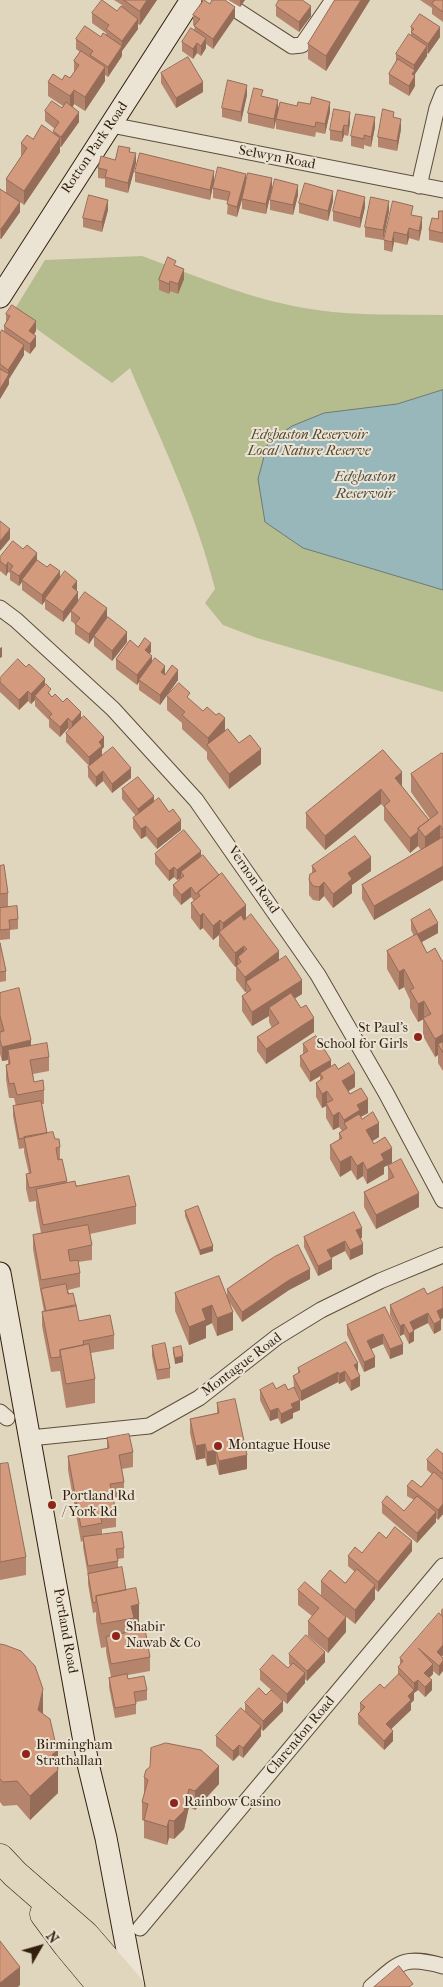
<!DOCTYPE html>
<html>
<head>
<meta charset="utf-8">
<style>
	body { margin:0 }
	#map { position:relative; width:443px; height:1987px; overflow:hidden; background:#e0d6bd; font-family:"IM FELL French Canon",serif }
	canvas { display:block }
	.north { position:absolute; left:15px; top:1922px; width:50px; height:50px; -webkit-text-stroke:4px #ebe4d4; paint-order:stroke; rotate:52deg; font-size:14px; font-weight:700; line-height:20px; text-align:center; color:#331f0e }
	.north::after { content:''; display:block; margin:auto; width:18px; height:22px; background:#331f0e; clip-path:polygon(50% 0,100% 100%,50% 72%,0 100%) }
</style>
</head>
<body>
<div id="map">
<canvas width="443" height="1987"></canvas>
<div class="north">N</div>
</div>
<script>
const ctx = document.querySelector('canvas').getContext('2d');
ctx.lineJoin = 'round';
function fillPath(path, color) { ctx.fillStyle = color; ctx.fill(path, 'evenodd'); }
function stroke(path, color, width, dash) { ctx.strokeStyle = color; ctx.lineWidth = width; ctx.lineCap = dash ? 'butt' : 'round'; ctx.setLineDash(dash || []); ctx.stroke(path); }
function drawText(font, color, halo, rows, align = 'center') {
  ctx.font = font + ' "IM FELL French Canon",serif'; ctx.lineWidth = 4; ctx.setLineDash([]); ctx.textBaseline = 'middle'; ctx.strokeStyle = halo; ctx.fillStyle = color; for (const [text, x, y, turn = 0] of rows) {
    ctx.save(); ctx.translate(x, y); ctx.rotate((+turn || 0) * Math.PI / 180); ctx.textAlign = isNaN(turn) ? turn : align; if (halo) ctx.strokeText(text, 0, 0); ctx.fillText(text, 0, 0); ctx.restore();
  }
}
const green = new Path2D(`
	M142 256C199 277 257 302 317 310 358 316 402 314 443 315V692L257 638 223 625 205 603 215 589C196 512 161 441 130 368L112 383 13 312 45 260Z`);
const water = new Path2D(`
	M443 390V590L303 548 265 522 258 479 268 442 292 426 324 413 397 404Z`);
const street = new Path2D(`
	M221 0 292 46 302 45 333 0
	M111 125 443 190
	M419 186 437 108 443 93
	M0 608 16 620 113 709 196 800 318 975 386 1093 443 1200
	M0 1412 7 1418
	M30 1438 149 1426 199 1398 277 1337 321 1310 380 1281 443 1255
	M140 1928 443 1566
	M371 1987C400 1962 403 1955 443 1966`);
const secondary = new Path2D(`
	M0 297 191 0
	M0 1273 88 1764 106 1838 134 1987`);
const highway = new Path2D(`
	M0 1858 15 1874 85 1935 130 1987
	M44 1914 67 1945 102 1987`);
const wall = new Path2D(`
	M114 0H157L140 25 138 24V29L122 51V50V56L108 77 105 75V81L85 111 74 104 73 107 79 122 61 147H60V152L24 205 20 202V212L1 239H0V189L6 193V179L21 157V143L53 133 55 129 45 121V111L62 108 63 106 48 96V82L62 80 70 78 74 74V61L80 52 76 49V39L101 37 106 35V33L92 23V13L117 11 122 7V5Z
	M228 0H245L240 7Z
	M335 0H370L326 71 308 59V44Z
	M420 0H443V22L432 14V8Z
	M210 4 235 17 213 49 206 44V48L201 56 197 53 193 59 182 51V42L194 30 195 26 193 25V15Z
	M276 6 311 16 299 32 276 16Z
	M411 27 440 37 428 54 427 53V56L415 74V86L409 96 389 84V74L396 62V54L411 36Z
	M161 73 203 92 176 108 161 83Z
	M247 95 241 122 222 117V108Z
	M263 96 278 110 330 112 325 134 316 132 315 137 276 129V119L278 111 274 129 248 123V113Z
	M394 117 401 129 397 151 378 147V137Z
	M350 122 348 136 344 135 342 142 330 140V130Z
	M375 127 371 147 364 145V149L351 146V136Z
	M130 152 136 163 128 193 105 187V179L98 178V168L115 160Z
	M135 172 214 181 210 200 135 182Z
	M246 182 272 188 266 214 242 209V200L237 217 227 214 228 201 213 198V188Z
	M298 195 293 215 270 210V200Z
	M333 201 328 221 299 213V203Z
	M365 207 360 228 333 221V211Z
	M108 210 102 232 83 227V218Z
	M389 211 383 240 365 237V227Z
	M443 211V243L429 240V230Z
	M413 215 422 227 419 241 409 238 407 245 394 242 392 252 384 250V240Z
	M176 265 184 279 178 294 170 291 169 294 159 290V280Z
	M6 314 36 331 34 335 36 346 30 354 24 350V355L9 379V384L0 399V334L4 331V326L6 322Z
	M0 557 37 560 60 579 77 591 78 601 107 618 101 626 127 642 112 661 94 646V637L89 644 75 634V624L71 621V611L75 606 63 622 45 609V601L42 605 22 590V582L19 586 10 580V573L8 572 6 576 0 571Z
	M138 647 151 652 149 654 152 662 165 674 178 680 160 705 139 690V682L137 685 116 669V659Z
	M0 678 45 686 52 697 63 702 81 718 104 747 102 749V755L131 778 112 793 103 781 96 787 88 777V767L89 766 66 742V733L69 730 68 728 60 737 49 727V720L35 706V700L31 704 28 701 19 710 0 692Z
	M167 696 190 700 261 764 229 789 207 759V752L182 729V723L167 710Z
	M383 750 402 786 429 820 430 819 411 792V774L443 754V880L374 920 362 899V885L421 850 418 846 410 853 384 820V807L381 804 325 850 306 828V813Z
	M122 789 154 802 181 830 157 849 146 836 141 839 133 828V818L136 816 122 799Z
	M155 854 201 856 246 918 279 960 302 994 295 998 314 1032 266 1064 257 1051V1037L272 1028 269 1022V1016L252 1026 242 1011V996L246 994V991L245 992 236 980V966L235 967 219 946V935L213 940 203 928 200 930 191 918V903L194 901 191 897 181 905 173 895V885L181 879V878L177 880 174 877 169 881 155 864Z
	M0 866 8 893V907L18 919V929L10 930V939L0 940Z
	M312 866 371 871 352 885V893L333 908 324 896 319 901 313 900 309 895V880L312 873Z
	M411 920 438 933 422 942 427 953 442 961H443V1071L438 1063V1055L435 1057 423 1036V1019L418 1022 410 1008V1000L404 987 399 990 387 969V951L414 936 411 930Z
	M0 943 6 971V981L0 982Z
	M0 993 31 1046 49 1057V1071L33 1074 34 1082 44 1090V1104H42L47 1133 55 1139 60 1147V1160L67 1182 136 1206V1224L90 1234 92 1245V1260L78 1262 80 1273V1287L68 1290 79 1321 114 1335V1349L91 1353 95 1379V1403L66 1408 60 1371 51 1372 42 1326V1312H44L33 1249V1235L41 1233 36 1207V1201L29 1202 26 1189V1174H29L24 1152V1148L19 1149 13 1116V1106H16L14 1098H9L6 1079V1065L8 1064V1060L2 1061 0 1054Z
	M303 1044 331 1067 338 1069 355 1087 348 1091 350 1094 368 1113 361 1117 362 1119 379 1137 372 1141 374 1144 392 1163 384 1167V1174L367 1184 363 1176 357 1180 351 1170 340 1177 330 1159V1145L339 1140V1133L342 1131 339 1127 333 1130 326 1118V1106L322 1108 316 1097V1083L320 1080V1076L310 1082 300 1066V1056L303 1054Z
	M388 1166 419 1207 376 1229 364 1207V1192L388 1180Z
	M185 1211 213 1251 200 1255 185 1216Z
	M304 1237 362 1238H360L363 1254 350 1260 345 1251 331 1258 332 1269 318 1276 304 1247Z
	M310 1279 289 1290 242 1322 230 1303 233 1330 217 1336 212 1323 206 1326V1338L189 1345 175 1311V1293L227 1295V1289Z
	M443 1287V1318L441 1319V1330L434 1334 428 1323 414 1330V1341L409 1344 404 1334 400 1336 390 1315V1305L427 1294Z
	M385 1307 403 1354 390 1359 383 1344 375 1347 371 1349 375 1367 364 1372 347 1335V1325Z
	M152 1346 170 1368V1378L157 1380 152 1356Z
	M173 1348 183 1362 175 1364 173 1353Z
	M298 1368 358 1372 360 1386 351 1391 345 1381 339 1384 338 1382 301 1401 295 1389 300 1410 293 1413V1418L281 1424 278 1418 270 1421 260 1400V1390L276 1389 288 1390 294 1387 293 1376 298 1374Z
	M217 1403 247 1469 219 1475 216 1464 207 1466 205 1458 196 1460 190 1433V1419L217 1413Z
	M107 1438 133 1452V1467L122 1469 124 1482V1496L113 1498 116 1512V1527L102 1529V1535L124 1548V1558L118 1559V1568L139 1628 134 1629V1632L150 1657V1671L128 1675V1679L147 1690V1700L136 1702V1714L115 1718 109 1687V1678L111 1677 106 1652V1647L101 1648 96 1620V1612L93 1613 88 1584V1576L83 1547V1541L81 1542 68 1470V1456L107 1449Z
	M443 1454V1514L438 1520 436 1518V1522L417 1543 382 1513V1503L404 1511 414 1500 407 1496V1486L421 1487 432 1474 427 1470V1460Z
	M0 1464 26 1557V1575L0 1580Z
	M386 1538 412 1551 378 1592 375 1589V1599L355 1624 322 1597 346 1632 328 1653 308 1636V1621L312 1616 298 1605V1590L321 1595V1581L345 1583 355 1572 348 1566V1556L362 1553Z
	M443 1608V1655L442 1657 439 1676 433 1671V1674L429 1678 432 1690 425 1697 418 1690 414 1693V1700L411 1703V1710L391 1729 393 1741 384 1750 358 1724V1714L360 1711V1703L384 1688 398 1675V1667L400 1665V1658L441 1615V1610Z
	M0 1644 43 1714 55 1747 58 1764V1793L30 1820 17 1805 3 1806 0 1802Z
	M289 1654 325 1662 307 1681 305 1679V1683L287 1704 260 1680V1670L288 1668 290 1665 289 1664Z
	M245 1703 283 1711 263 1731 261 1729V1736L243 1758 239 1755 233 1761 216 1746V1736L245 1712Z
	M144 1777 219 1784 195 1810 189 1807 184 1829 174 1839 169 1838 167 1845 144 1838V1821L142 1820V1802L144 1795Z`);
const shadedWall = new Path2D(`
	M147 0H157L140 25V11Z
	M240 0H245L240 7Z
	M361 0H370L326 71V56Z
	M311 6V16L299 32V22Z
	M235 7V17L213 49V39Z
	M138 19V29L122 51V41Z
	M440 27V37L428 54V44Z
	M206 38V48L201 56V46Z
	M197 43V53L193 59V49Z
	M122 46V56L108 77V67Z
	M427 46V56L415 74V86L409 96V86L412 74 414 71V65Z
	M105 67V81L85 111V97Z
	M203 82V92L176 108V98Z
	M247 85V95L241 122V112Z
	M74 90V104L70 111V96Z
	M278 100V110L274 129V119Z
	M330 102V112L325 134V124Z
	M79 112V122L61 147V137Z
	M350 112V122L348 136V126Z
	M375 117V127L371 147V137Z
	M401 119V129L397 151V141Z
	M344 125V135L342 142V132Z
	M60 138V152L24 205V191Z
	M136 153V163L128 193V183Z
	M214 171V181L210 200V190Z
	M246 174V184L237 217V207Z
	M272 178V188L266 214V204Z
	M298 185V195L293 215V205Z
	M333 191V201L328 221V211Z
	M365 197V207L360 228V218Z
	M108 200V210L102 232V222Z
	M389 201V211L383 240V230Z
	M20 202V212L1 239V229Z
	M422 217V227L419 241V231Z
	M409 228V238L407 245V235Z
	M394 232V242L392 252V242Z
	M184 269V279L178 294V284Z
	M170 281V291L169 294V284Z
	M36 321V331L29 341V331Z
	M36 336V346L30 354V344Z
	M24 345V355L9 379V384L0 399V389L8 375V370Z
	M10 529V539L0 551V541Z
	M37 553V563L22 580V582L19 586V576Z
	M8 562V572L6 576V566Z
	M60 571V581L45 599V601L42 605V595Z
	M77 581V591L72 587Z
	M78 592V602L63 622V612Z
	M107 608V618L89 644V634Z
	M127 632V642L112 661V651Z
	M151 643V652L145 660V650Z
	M2 647V657L0 658V648Z
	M152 656V666L139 680V682L137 685V675Z
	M165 666V676L161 672Z
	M178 670V680L160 705V695Z
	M45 679V689L35 696V700L31 704V694Z
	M28 691V701L19 710V700Z
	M81 712V722L72 732V722Z
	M68 718V728L60 737V727Z
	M225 718V733L208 746V738Z
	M104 737V747L102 749V756L89 767V757L99 742Z
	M261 749V764L229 789V774Z
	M131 768V778L112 793V784Z
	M103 771V781L96 787V777Z
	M402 772V786L395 778Z
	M381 789V804L325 850V836Z
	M154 796V806L138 819V809Z
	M181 820V830L157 849V839Z
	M440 825V843L425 855V837Z
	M146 826V836L141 839V829Z
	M418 832V846L410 853V838Z
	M201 851V861L181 872V878L177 880V870Z
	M371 857V871L352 885V893L333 908V894L348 873Z
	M443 866V880L374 920V906Z
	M174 867V877L169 881V871Z
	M324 882V896L319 901V887Z
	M191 887V897L181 905V895Z
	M246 905V920L223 938V923Z
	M203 913V928L200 930V916Z
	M220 920V934L219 932V935L213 940V926Z
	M438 923V933L418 944V934Z
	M244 946V960L238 957V965L235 967V953Z
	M279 951V966L246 982V991L245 992V977Z
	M404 969V987L399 990V972Z
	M302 980V994L272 1013 269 1008V1016L252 1026V1012Z
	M424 1001V1019L418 1022V1004Z
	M314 1018V1032L266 1064V1049Z
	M443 1034V1052L438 1044V1055L435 1057V1039Z
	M31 1040V1055L8 1050V1060L2 1061V1047Z
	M331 1060V1070L320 1073V1076L310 1082V1072Z
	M355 1073V1087L342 1095V1081Z
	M327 1091V1105L326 1103V1106L322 1108V1094Z
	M368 1099V1113L360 1117 347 1128 344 1123V1134V1120L357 1105Z
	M339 1112V1127L333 1130V1116Z
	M379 1123V1137L366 1145V1130Z
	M392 1148V1163L384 1167V1174L367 1184V1170L381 1154Z
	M351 1156V1170L340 1177V1162Z
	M363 1162V1176L357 1180V1166Z
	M419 1193V1207L376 1229V1215Z
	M362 1228V1238L356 1240V1230Z
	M345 1241V1251L327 1260V1250Z
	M363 1244V1254L350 1260V1250Z
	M213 1246V1251L200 1255V1250Z
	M332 1259V1269L318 1276V1266Z
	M310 1269V1279L289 1290 242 1322V1312L289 1280Z
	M212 1305V1323L206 1326V1338L189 1345V1327L202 1309Z
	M443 1308V1318L437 1321V1311Z
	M233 1312V1330L217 1336V1318Z
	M428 1313V1323L410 1332V1322Z
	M441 1320V1330L434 1334V1324Z
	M404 1324V1334L400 1336V1326Z
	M414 1331V1341L409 1344V1334Z
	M383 1334V1344L367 1351V1341Z
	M403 1344V1354L390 1359V1349Z
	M183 1356V1362L175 1364V1358Z
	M375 1357V1367L364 1372V1362Z
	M358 1363V1373L354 1365Z
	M345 1371V1381L339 1384V1374Z
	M338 1372V1382L301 1401V1391Z
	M360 1376V1386L351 1391V1381Z
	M300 1400V1410L293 1413V1418L281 1424V1414L291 1404Z
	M278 1408V1418L270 1421V1411Z
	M205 1444V1458L196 1460V1446Z
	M216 1450V1464L207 1466V1452Z
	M247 1455V1469L219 1475V1461Z
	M443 1504V1514L438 1520V1510Z
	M436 1512V1522L417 1543V1533Z
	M412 1541V1551L378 1592V1582Z
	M375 1585V1599L355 1624V1610Z
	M139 1604V1628L134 1629V1618L131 1606Z
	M346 1617V1632L328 1653V1639Z
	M443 1645V1655L437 1662V1652Z
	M325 1652V1662L307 1681V1671Z
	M443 1661V1671L439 1676V1666Z
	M433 1664V1674L424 1683V1673Z
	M305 1673V1683L287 1704V1694Z
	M418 1680V1690L414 1693V1683Z
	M432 1680V1690L425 1697V1687Z
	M43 1689V1713L38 1734V1710Z
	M414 1690V1700L411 1703V1710L386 1734V1724L408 1696Z
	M283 1701V1711L263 1731V1721Z
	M261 1726V1736L243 1758V1748Z
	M393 1731V1741L384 1750V1741Z
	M55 1741V1752L58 1750V1793L30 1820V1796L52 1744Z
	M239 1745V1755L233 1761V1751Z
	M219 1766V1784L195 1810V1791Z
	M189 1789V1807L184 1829 174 1839V1821Z
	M169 1820V1838L167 1845V1827Z
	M20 1967V1985L18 1987H0V1983Z`);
const building = new Path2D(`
	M102 0 117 11 121 6 138 19 122 41 106 29 109 25 92 13Z
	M124 0H147L140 11Z
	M204 0 210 4 212 0H225L235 7 213 39 194 26 200 19 193 15Z
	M279 0H302L311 6 299 22 276 6Z
	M335 0H361L326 56 308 44Z
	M435 0H443V12L432 4Z
	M420 14 440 27 428 44 411 32 414 29 411 27Z
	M85 26 101 37 103 33 122 46 108 67 90 55 93 51 76 39Z
	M191 28 206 38 201 46 197 43 193 49 182 42Z
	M409 34 427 46 414 65 396 54Z
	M81 51 105 67 85 97 74 90 70 96 48 82 53 74 62 80 65 75 70 78 79 65 74 61Z
	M188 57 203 82 176 98 161 73Z
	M398 59 415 70 412 74 415 76 409 86 389 74Z
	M228 80 247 85 241 112 222 108Z
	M254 88 263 90 261 96 278 100 274 119 248 113Z
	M312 97 330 102 325 124 316 122 315 127 276 119 280 102 297 106 298 102 310 104Z
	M52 101 62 108 66 102 79 112 61 137 53 131 59 122 45 111Z
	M334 109 350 112 348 126 344 125 342 132 330 130Z
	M383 109 394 112 393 117 401 119 397 141 378 137Z
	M356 114 375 117 371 137 364 135V139L351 136Z
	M42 125 60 138 24 191 6 179 27 148 21 143 27 135 33 139Z
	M119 146 130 148 129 152 136 153 128 183 105 177 107 170 98 168 101 156 115 160Z
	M140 153 214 171 210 190 135 172Z
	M218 167 246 174 237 207 227 204 230 192 213 188Z
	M248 173 272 178 266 204 242 199Z
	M275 179 298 185 293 205 270 200Z
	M305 183 333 191 328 211 299 203Z
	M0 189 20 202 1 229H0Z
	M338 190 365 197 360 218 333 211Z
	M89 195 108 200 102 222 83 218Z
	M371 197 389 201 383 230 365 227Z
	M393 201 413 206 411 215 422 217 419 231 409 228 407 235 394 232 392 242 384 240Z
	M439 211H443V233L429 230 432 218 438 219Z
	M168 257 176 261 174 265 184 269 178 284 170 281 169 284 159 280Z
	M12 305 36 321 29 331 36 336 30 344 4 326 10 316 6 314Z
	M2 330 24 345 8 370 0 364V334Z
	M0 369 9 374 0 389Z
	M0 521 10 529 0 541Z
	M13 541 23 549 27 545 37 553 19 576 10 570 13 566 8 562 6 566 0 561V557Z
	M37 560 47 567 50 564 60 571 42 595 22 580Z
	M65 571 77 581 72 587 78 592 63 612 45 599Z
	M85 592 107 608 89 634 75 624 80 618 71 611Z
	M108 617 127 632 112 651 94 636Z
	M145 638 151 643 145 650 152 656 137 675 116 659 130 640 138 647Z
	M155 658 165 666 161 672 165 675 172 665 178 670 160 695 139 680Z
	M18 659 26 667 29 664 45 679 31 694 28 691 19 700 0 682V678Z
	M179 683 190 693 187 697 203 711 207 707 216 715 219 713 225 718 208 738 182 715 185 712 167 696Z
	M46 684 51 689 48 693 52 697 55 694 63 702 67 698 81 712 72 722 68 718 60 727 49 717 52 714 35 696Z
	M84 716 104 737 99 742 102 746 89 757 66 733Z
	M228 729 239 743 250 735 261 749 229 774 207 745Z
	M113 747 131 768 112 784 103 771 96 777 88 767Z
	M383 750 402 772 395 778 429 820 418 828V832L410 838 384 806 390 801 381 789 325 836 306 813Z
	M442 753 443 754V830L440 825 425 837 418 828 438 813 411 774Z
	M138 777 154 796 138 809 122 789Z
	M159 798 169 812 173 809 181 820 157 839 146 826 141 829 133 818Z
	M184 830 201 851 177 870 174 867 169 871 155 854Z
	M355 836 371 857 348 873 352 879 333 894 324 882 319 887 313 886 309 880 310 874 316 871 312 866Z
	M443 837V866L374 906 362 885Z
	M203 855 219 875 196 894 191 887 181 895 173 885 184 876 181 872Z
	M4 865 8 893 0 894V866Z
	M222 873 246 905 223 923 220 920 213 926 203 913 200 916 191 903 200 896 198 892Z
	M17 906 18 919 9 920 10 929 0 930V908Z
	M430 909 438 923 418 934 411 920Z
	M251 914 279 951 245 977 236 966 241 962 238 957 247 949 244 946 235 953 219 932 241 915 244 920Z
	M417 934 427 953 435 948 442 961H443V1034L435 1039 423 1018 431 1014 424 1001 418 1004 410 990 414 988 404 969 399 972 387 951Z
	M0 943 6 971 0 972Z
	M286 956 302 980 252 1012 242 996 251 990 246 982Z
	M19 988 31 1040 2 1047 0 1040V1032L4 1031 0 1016V993Z
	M291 993 301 1008 306 1005 314 1018 266 1049 257 1037 279 1023 269 1008Z
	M316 1036 331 1060 310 1072 300 1056 308 1051 303 1044Z
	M443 1042V1053L438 1044Z
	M47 1043 49 1057 30 1060 34 1082 43 1080 44 1090 17 1095 14 1083 9 1084 6 1065 10 1064 8 1050Z
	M349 1063 355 1073 342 1081 350 1094 361 1088 368 1099 357 1105 360 1110 344 1120 339 1112 333 1116 326 1103 333 1100 327 1091 322 1094 316 1083 323 1078 320 1073 335 1064 338 1069Z
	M41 1101 47 1133 19 1139 13 1106Z
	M373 1112 379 1123 366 1130 374 1144 385 1137 392 1148 381 1154 384 1160 367 1170 363 1162 357 1166 351 1156 340 1162 330 1145 342 1138 339 1133 347 1128 344 1123 359 1114 362 1119Z
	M53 1132 55 1139H59L60 1147 56 1148 58 1160 62 1159 67 1181 29 1188 26 1174 31 1173 24 1137Z
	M401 1159 419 1193 376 1215 364 1192 394 1177 388 1166Z
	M129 1176 136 1206 43 1225 36 1189 75 1181 76 1186Z
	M198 1206 213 1246 200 1250 185 1211Z
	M354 1212 362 1228 356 1230 363 1244 350 1250 345 1241 327 1250 332 1259 318 1266 304 1237Z
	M88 1225 92 1245 68 1250 70 1261 78 1260 80 1273 41 1280 33 1235Z
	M298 1245 310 1269 289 1280 242 1312 227 1289 274 1257Z
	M219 1276 233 1312 217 1318 212 1305 202 1309 206 1320 189 1327 175 1293Z
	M66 1284 68 1294 73 1293 76 1306 46 1311 41 1289Z
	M443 1287V1308L437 1311 441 1320 434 1324 428 1313 410 1322 414 1331 409 1334 404 1324 400 1326 390 1305 424 1288 427 1294Z
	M76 1305 79 1321 110 1315 114 1335 83 1341 84 1345 60 1350V1357L51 1358 42 1312Z
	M385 1307 403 1344 390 1349 383 1334 375 1337 367 1341 375 1357 364 1362 347 1325Z
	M346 1342 358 1363 354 1365 360 1376 351 1381 345 1371 339 1374 338 1372 301 1391 293 1376 300 1372 298 1368Z
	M165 1343 170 1368 157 1370 152 1346Z
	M89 1344 95 1379 66 1384 60 1350Z
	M181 1346 183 1356 175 1358 173 1348Z
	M273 1383 276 1389 285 1384 288 1390 294 1387 300 1400 291 1404 293 1408 281 1414 278 1408 270 1411 260 1390Z
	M235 1399 247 1455 219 1461 216 1450 207 1452 205 1444 196 1446 190 1419 219 1413 217 1403Z
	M129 1434 133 1452 119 1455 124 1482 110 1484 116 1512 100 1515 102 1523 81 1527 68 1456 109 1448 107 1438Z
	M437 1449 443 1454V1474L427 1460Z
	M8 1463 26 1557 0 1562V1464Z
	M434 1472 443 1480V1504L438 1510 407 1486 412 1480 421 1487Z
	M387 1496 404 1511 417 1496 436 1512 417 1533 382 1503Z
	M395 1527 412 1541 378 1582 348 1556 355 1547 362 1553 379 1532 386 1538Z
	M122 1532 124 1548 116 1549 118 1561 88 1566 83 1537Z
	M122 1567 126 1590 96 1596V1602L93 1603 88 1574Z
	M357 1569 375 1585 355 1610 321 1581 330 1570 345 1583Z
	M305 1582 346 1617 328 1639 308 1621 319 1608 298 1590Z
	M136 1588 139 1604 131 1606 134 1618 101 1624 96 1596Z
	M439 1613 443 1617V1645L437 1652 443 1658V1661L439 1666 418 1648 433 1664 424 1673 432 1680 425 1687 418 1680 414 1683 398 1667 403 1661 400 1658Z
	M145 1629 150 1657 111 1664 106 1637Z
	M306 1635 325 1652 307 1671 289 1654Z
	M0 1644 5 1645 21 1651 35 1666 43 1689 38 1710 50 1719 55 1741 52 1744 58 1750 52 1755 57 1761 58 1770 30 1796 17 1781 3 1782 0 1779Z
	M273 1655 288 1668 293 1663 305 1673 287 1694 260 1670Z
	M127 1674 128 1679 144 1676 147 1690 134 1692 136 1704 115 1708 109 1678Z
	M399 1674 414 1690 408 1696 411 1700 386 1724 393 1731 384 1741 358 1714 365 1707 360 1703 380 1684 384 1688Z
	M259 1688 266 1695 271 1690 283 1701 263 1721 245 1703Z
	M241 1708 261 1726 243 1748 239 1745 233 1751 216 1736Z
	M166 1743 201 1750 219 1766 195 1791 189 1789 184 1811 174 1821 169 1820 167 1827 144 1820 148 1804 142 1802 148 1780 144 1777 146 1770 150 1767 151 1748Z
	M0 1941 20 1967 0 1983Z
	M399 1966 413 1984 409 1987H374Z`);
const markers = [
	[418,1037,5,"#8f2418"],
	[218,1446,5,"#8f2418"],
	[52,1505,5,"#8f2418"],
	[116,1636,5,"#8f2418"],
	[26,1754,5,"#8f2418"],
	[174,1803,5,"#8f2418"]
];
const streetNames = [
	["Rotton Park Road",95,148,-56],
	["Selwyn Road",277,158,11],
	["Vernon Road",253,880,55],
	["Montague Road",242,1365,-37],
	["Portland Road",65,1631,80],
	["Clarendon Road",301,1736,-50]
];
const parkNames = [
	["Edgbaston Reservoir",309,436],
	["Local Nature Reserve",309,452]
];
const poiNames = [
	["St Paul's",408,1029,"right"],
	["School for Girls",408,1045,"right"],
	["Montague House",228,1446],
	["Portland Rd",62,1497],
	["/ York Rd",62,1513],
	["Shabir",126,1628],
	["Nawab & Co",126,1644],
	["Birmingham",36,1746],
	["Strathallan",36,1762],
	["Rainbow Casino",184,1803]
];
const waterNames = [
	["Edgbaston",365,477],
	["Reservoir",365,494]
];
fillPath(green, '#b5bd8f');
fillPath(water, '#97b7bb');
stroke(water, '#6f7a76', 1);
stroke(street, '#5e4d3a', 17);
stroke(secondary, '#331f0e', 23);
stroke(highway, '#331f0e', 29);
stroke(street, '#ebe4d4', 15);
stroke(secondary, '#ebe4d4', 21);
stroke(highway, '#e0d6bd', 28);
fillPath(wall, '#b5846c');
fillPath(shadedWall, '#946c58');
fillPath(building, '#d39a7d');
stroke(building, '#946c58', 1);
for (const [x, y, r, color] of markers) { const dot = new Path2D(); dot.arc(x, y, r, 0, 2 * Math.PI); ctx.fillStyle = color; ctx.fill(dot); stroke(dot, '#ebe4d4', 2); }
drawText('14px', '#331f0e', '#ebe4d4', streetNames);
drawText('italic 14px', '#54462e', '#ebe4d4', parkNames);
drawText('14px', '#331f0e', '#ebe4d4', poiNames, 'left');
drawText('italic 15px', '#514d42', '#ebe4d4', waterNames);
</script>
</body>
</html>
